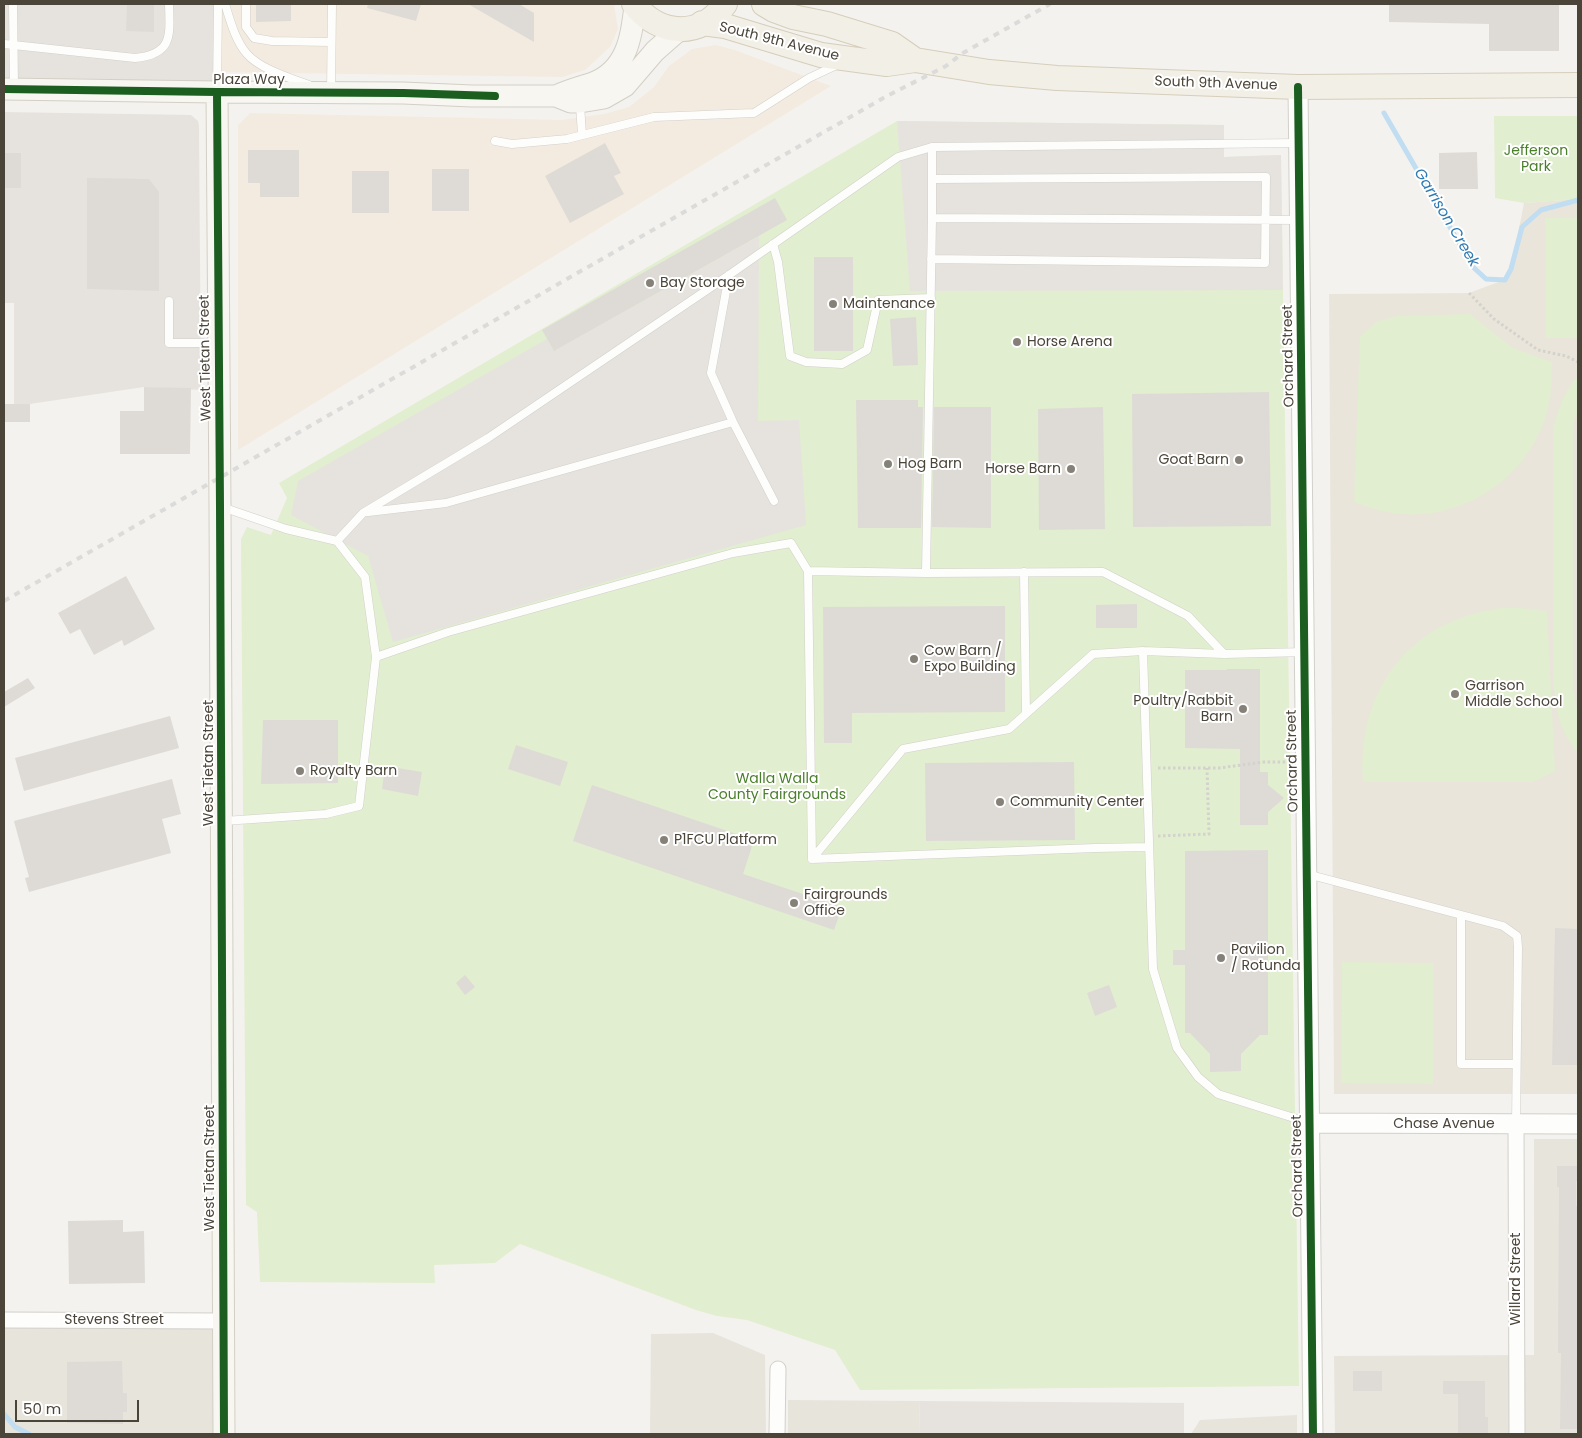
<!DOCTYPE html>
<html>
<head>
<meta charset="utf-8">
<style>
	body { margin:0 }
	#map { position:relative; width:1582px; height:1438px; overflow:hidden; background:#f4f2ee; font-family:Poppins,sans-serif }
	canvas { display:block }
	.frame { position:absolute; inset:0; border:5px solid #4b4439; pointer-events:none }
	.scale { position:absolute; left:15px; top:1400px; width:124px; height:22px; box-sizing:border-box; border:2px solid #4b4439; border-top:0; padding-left:6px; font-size:15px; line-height:18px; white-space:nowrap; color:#4b4439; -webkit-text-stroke:4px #fff; paint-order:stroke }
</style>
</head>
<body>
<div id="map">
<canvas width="1582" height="1438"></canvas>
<div class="frame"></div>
<div class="scale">50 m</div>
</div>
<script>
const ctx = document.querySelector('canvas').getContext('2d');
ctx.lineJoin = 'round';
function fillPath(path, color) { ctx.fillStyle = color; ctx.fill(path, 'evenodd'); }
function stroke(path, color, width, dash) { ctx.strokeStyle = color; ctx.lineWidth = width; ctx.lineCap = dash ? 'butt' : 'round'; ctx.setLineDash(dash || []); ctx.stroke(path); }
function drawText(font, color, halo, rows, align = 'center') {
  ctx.font = font + ' Poppins,sans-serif'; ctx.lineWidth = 4; ctx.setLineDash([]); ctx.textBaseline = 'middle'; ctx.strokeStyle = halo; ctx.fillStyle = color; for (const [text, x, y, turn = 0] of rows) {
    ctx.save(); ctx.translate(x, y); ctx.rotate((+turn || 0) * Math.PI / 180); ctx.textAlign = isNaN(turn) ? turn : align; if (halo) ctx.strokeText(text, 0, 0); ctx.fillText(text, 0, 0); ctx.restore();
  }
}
const residential = new Path2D(`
	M1534 1139H1578V1434H1335L1334 1356 1534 1355Z
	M4 1321H223L224 1434H4Z
	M713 1333 765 1355 766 1434H650L651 1334Z
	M788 1400 920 1401 919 1434H788Z
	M1297 1415V1434H1191L1200 1420Z`);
const commercial = new Path2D(`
	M4 4H614L618 29 610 47 585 70 562 77 4 69Z
	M716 45 735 50 831 86 238 450V125L250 113 562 120 604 114 629 107 654 87 669 66 692 49Z`);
const education = new Path2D(`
	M1578 199V1094H1334L1329 294 1469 293 1504 280 1511 269 1524 203Z`);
const green = new Path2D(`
	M1494 116H1578V199L1524 203 1495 198Z
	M897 121 1224 125V157L1281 155 1299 1386 860 1390 835 1350 747 1320 717 1316 696 1310 520 1244 495 1263 434 1265 435 1283 260 1282 257 1212 246 1205 241 539 247 527 271 535 287 498 279 483Z
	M1545 218H1578V338H1545Z
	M1470 314 1513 348 1552 362C1552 381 1551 401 1545 419 1523 484 1454 525 1387 512 1375 510 1365 506 1354 502L1360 336 1376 322 1396 316Z
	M1578 376V410L1573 426V688L1578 715V753C1562 735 1556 713 1554 690V425C1559 406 1565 390 1578 376Z
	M1511 607 1547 611 1555 771 1533 782H1363C1356 686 1414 615 1511 607Z
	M1342 962 1434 963 1433 1084 1341 1083Z`);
const parking = new Path2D(`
	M4 4H218L217 92 4 89Z
	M4 112 191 115 198 121 199 126 201 390 144 387 30 404H14V303H4Z
	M897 121 1224 125V157L1281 155 1283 290 910 291Z
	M759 236 758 421 799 420 806 525 393 642 368 556 291 515 298 481 547 339 554 351Z
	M920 1401 1184 1403V1434H919Z`);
const stream = new Path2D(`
	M1384 113 1473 267 1486 279 1505 280 1511 269 1522 227 1541 210 1578 200
	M4 1414 15 1427 29 1434`);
const building = new Path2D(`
	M127 4H154V32L126 31Z
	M256 4H291V21L256 22Z
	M368 4H421L416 21 367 8Z
	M468 4H519L534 13V42Z
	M1389 4H1559V51H1489V24L1389 22Z
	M605 143 621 173 614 176 624 194 570 223 545 176Z
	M248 150H299V197H260V183H248Z
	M1477 152 1478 189H1439V153Z
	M4 153H21V188H4Z
	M432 169H469V211H432Z
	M352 171H389V213H352Z
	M87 178 149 179 159 192V291L87 289Z
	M775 198 787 220 554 351 542 330Z
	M814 257H853V351H814Z
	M916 317 918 365 893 366 890 319Z
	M144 387 191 388 190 454H120V411H144Z
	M1269 392 1271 526 1133 527 1132 394Z
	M856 400H918V407H923L921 528H858Z
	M4 404H30V422H4Z
	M934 407H991V528L932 527Z
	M1103 407 1105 529 1039 530 1038 409Z
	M126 576 155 629 124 646 122 640 94 655 80 629 70 634 58 613Z
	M1137 604V628H1096V605Z
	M1005 606V712L852 713V743H824L823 607Z
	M1227 669H1260V772H1268V785L1284 798 1268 812V825H1240V749L1185 748V670H1227Z
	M28 678 35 688 4 707V692Z
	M170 716 179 748 24 791 15 758Z
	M263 720H338V783L261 784Z
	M516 745 568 762 560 786 508 769Z
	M1074 762 1075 840 926 841 925 763Z
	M385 766 422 772 418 796 382 789Z
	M172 779 181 814 162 819 171 853 29 892 25 878 29 877 14 821Z
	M592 785 754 840 743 874 842 907 834 930 573 841Z
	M1268 850V1035H1260L1241 1054V1071L1210 1072V1054L1190 1033H1185V965H1173V950H1185V851Z
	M1555 928 1578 929V1065H1552Z
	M465 975 475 987 465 995 456 983Z
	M1109 985 1117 1007 1095 1016 1087 993Z
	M1557 1166H1578V1181H1576V1206H1578V1429H1560L1561 1353H1558L1559 1187H1557Z
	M123 1220V1232L144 1231 145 1283 69 1284 68 1221Z
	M122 1361 123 1393H127V1412H123V1424L67 1423V1362Z
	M1353 1371H1382V1391H1353Z
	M1443 1381H1485V1417H1488V1433H1458V1394H1443Z`);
const path = new Path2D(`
	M1469 293 1494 319 1538 350 1566 356 1578 362
	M1158 768H1219L1264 762H1288
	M1158 836 1209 834 1207 768`);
const service = new Path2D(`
	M13 4 14 87
	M225 4C230 20 235 40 247 54 260 69 290 78 309 85
	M246 4V27L254 38 272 41 331 42
	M4 44 135 58C173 54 170 36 169 4
	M217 92 218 4
	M331 92 332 4
	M580 104 582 135
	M495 141 512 144 567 139 654 117 754 113 809 78 839 64
	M932 147 1299 143
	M932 218 1300 220
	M773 244 778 262 790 356 806 362 842 364 867 350 878 300 931 298
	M931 259 1265 263 1266 177 932 179
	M729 275 711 373 733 422 774 501
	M169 301V343H217
	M222 507 286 529 337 541
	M368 512 446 503 733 422
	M1024 572 1026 713
	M1305 652 1224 654 1143 651 1153 969 1177 1048 1198 1077 1218 1094 1310 1123
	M376 657 448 632 733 553 791 543 808 571
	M224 821 326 814 359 806 376 657 365 577 337 541 363 513 488 438 729 275 898 157 932 147V218L926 573
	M812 859 808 571 926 573 1103 572 1188 616 1224 654
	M812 859 903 749 1009 729 1093 654 1143 651
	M812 859 1095 848 1149 847
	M1307 874 1503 926 1517 936 1518 947 1516 1124
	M1461 915V1064H1516`);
const minor = new Path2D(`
	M1516 1124 1517 1434
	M4 1320 223 1321
	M777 1434 778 1369`);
const tertiary = new Path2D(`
	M1298 87 1313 1434
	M1310 1123 1578 1124`);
const secondary = new Path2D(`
	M4 89 217 92 403 93 472 96H556L571 102H580L604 98 625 86 655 51 680 29
	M217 92 220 506 224 1434
	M556 96C568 90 580 87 593 83 627 70 632 36 635 5`);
const primary = new Path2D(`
	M634 4C659 36 701 39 725 4
	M764 4 774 10 793 17 827 24 892 44 915 60
	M702 23 725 26 821 55 887 64 915 60 989 72 1057 78 1298 87 1578 85`);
const rail = new Path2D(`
	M4 601 887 96 946 66 963 53 1050 4`);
const cycleway = new Path2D(`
	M1298 87 1313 1434
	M4 89 217 92 403 93 495 96
	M217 92 220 506 224 1434`);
const markers = [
	[650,283,5,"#868178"],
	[833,304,5,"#868178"],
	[1017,342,5,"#868178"],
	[1239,460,5,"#868178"],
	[888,464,5,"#868178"],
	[1071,469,5,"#868178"],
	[914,659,5,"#868178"],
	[1455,694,5,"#868178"],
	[1243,709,5,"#868178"],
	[300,771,5,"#868178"],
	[1000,802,5,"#868178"],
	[664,840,5,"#868178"],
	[794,903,5,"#868178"],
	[1221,958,5,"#868178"]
];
const streetNames = [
	["South 9th Avenue",779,42,14],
	["Plaza Way",249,80],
	["South 9th Avenue",1216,84,2],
	["Orchard Street",1289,356,-91],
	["West Tietan Street",206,358,-91],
	["Orchard Street",1293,761,-91],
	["West Tietan Street",209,763,-90],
	["Chase Avenue",1444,1124],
	["Orchard Street",1298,1166,-91],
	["West Tietan Street",210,1168,-90],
	["Willard Street",1516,1279,-90],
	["Stevens Street",114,1320]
];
const parkNames = [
	["Jefferson",1536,151],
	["Park",1536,167],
	["Walla Walla",777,779],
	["County Fairgrounds",777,795]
];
const poiNames = [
	["Bay Storage",660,283],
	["Maintenance",843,304],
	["Horse Arena",1027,342],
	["Goat Barn",1229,460,"right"],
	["Hog Barn",898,464],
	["Horse Barn",1061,469,"right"],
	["Cow Barn /",924,651],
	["Expo Building",924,667],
	["Garrison",1465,686],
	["Middle School",1465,702],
	["Poultry/Rabbit",1233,701,"right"],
	["Barn",1233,717,"right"],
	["Royalty Barn",310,771],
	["Community Center",1010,802],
	["P1FCU Platform",674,840],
	["Fairgrounds",804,895],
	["Office",804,911],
	["Pavilion",1231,950],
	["/ Rotunda",1231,966]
];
const waterNames = [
	["Garrison Creek",1446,218,59]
];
fillPath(residential, '#e7e4dc');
fillPath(commercial, '#f3ebdf');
fillPath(education, '#eae5da');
fillPath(green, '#e1eecf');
fillPath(parking, '#e6e3df');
stroke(stream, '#c0ddf1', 5);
fillPath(building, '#dedbd6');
stroke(service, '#d2d0cb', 9);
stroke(minor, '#d2d0cb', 17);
stroke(tertiary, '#d2d0cb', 21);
stroke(secondary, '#d3cfc5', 23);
stroke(primary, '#d6cebb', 26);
stroke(path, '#d3d2cc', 3, [2.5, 2.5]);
stroke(service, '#fdfdfc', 8);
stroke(minor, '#fdfdfc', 15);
stroke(tertiary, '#fdfdfc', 19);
stroke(secondary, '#f7f6f1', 21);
stroke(primary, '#f2efe6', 24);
stroke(rail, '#dbdbda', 4, [6, 6]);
stroke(cycleway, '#1b5e20', 8);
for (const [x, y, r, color] of markers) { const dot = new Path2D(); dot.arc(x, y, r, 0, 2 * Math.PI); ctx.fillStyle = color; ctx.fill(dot); stroke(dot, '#fff', 2); }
drawText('14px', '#4b4439', '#fff', streetNames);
drawText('14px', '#4a7f2a', '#fff', parkNames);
drawText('14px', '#4b4439', '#fff', poiNames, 'left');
drawText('italic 15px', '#2e7ab2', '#fff', waterNames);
</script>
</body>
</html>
